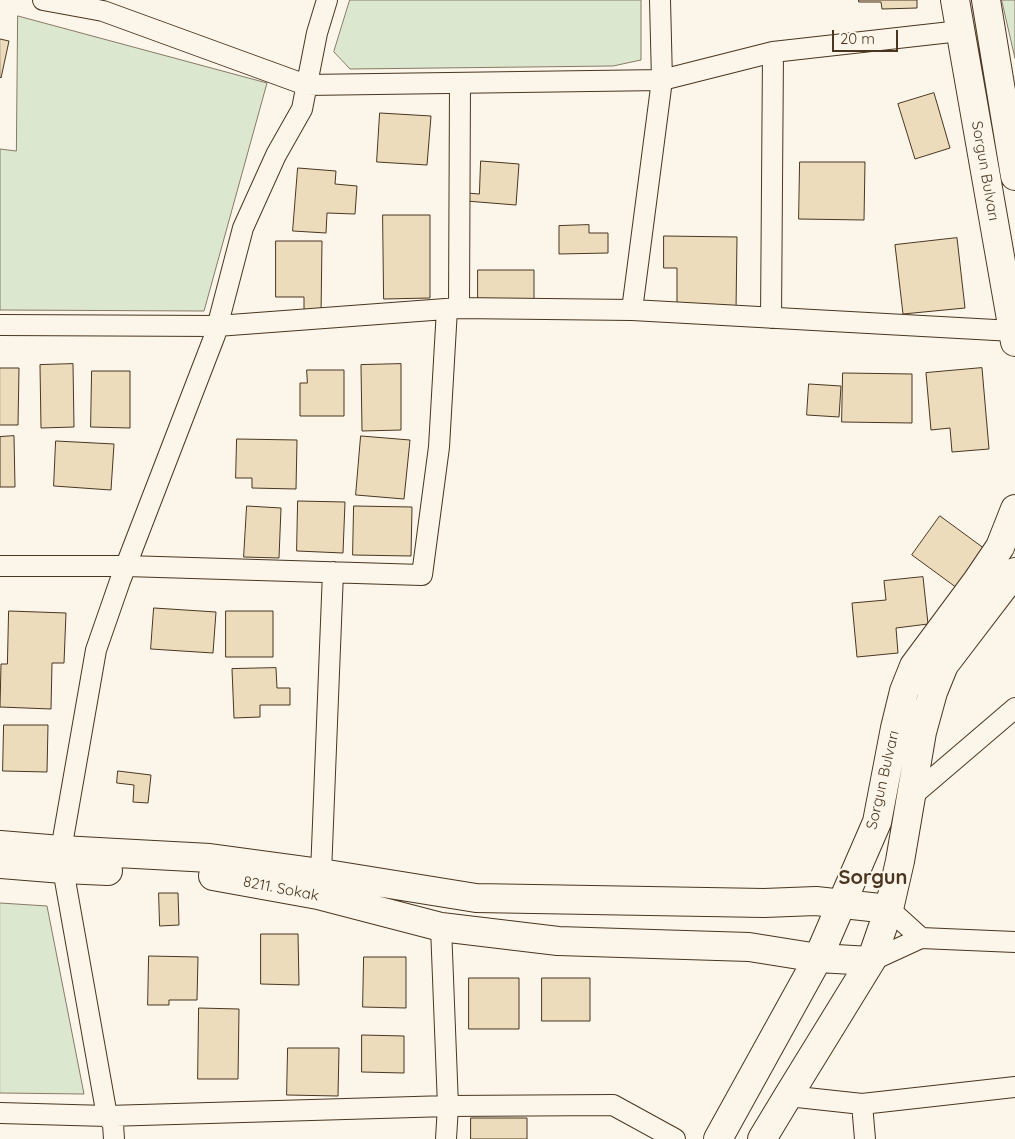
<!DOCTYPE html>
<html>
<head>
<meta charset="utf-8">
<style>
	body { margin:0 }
	#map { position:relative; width:1015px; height:1139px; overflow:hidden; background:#fbf6e9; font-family:Quicksand,sans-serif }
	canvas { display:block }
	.scale { position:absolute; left:832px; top:30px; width:66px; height:22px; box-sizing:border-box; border:2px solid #4a3520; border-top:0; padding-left:6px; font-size:15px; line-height:18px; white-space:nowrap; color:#4a3520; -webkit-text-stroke:4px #fbf6e9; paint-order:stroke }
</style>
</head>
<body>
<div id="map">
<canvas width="1015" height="1139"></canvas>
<div class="scale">20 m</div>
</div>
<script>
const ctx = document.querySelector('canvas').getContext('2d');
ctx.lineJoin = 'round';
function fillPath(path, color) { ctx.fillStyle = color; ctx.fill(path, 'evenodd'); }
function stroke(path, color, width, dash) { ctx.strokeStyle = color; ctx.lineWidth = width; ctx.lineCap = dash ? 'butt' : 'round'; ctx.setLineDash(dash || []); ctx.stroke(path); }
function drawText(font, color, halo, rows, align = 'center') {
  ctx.font = font + ' Quicksand,sans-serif'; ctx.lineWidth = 4; ctx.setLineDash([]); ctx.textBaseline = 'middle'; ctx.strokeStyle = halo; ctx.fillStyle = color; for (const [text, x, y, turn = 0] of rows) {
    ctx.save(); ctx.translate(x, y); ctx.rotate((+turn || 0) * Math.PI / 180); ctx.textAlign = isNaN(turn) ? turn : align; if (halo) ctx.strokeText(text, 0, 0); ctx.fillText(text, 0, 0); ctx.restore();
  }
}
const green = new Path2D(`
	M350 0H641V60L613 66 350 69 334 52Z
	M1002 0H1015V58Z
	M18 16 267 83 204 311 0 310V149L16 151Z
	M0 903 47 906 84 1094 0 1093Z`);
const building = new Path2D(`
	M859 0H917V8L882 9 881 2H859Z
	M0 39 9 41 1 78 0 77Z
	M934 93 950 148 915 159 898 104Z
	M380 113 431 116 427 165 377 162Z
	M481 161 519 164 516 205 466 201 467 193 479 194Z
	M800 162H865L864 220 799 219Z
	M298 168 336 171 335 184 357 186 355 214 327 213 326 233 293 231Z
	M383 215H430V298L384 299Z
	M589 225V233H608V253L559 254V226Z
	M664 236 737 237 736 310H677V268H664Z
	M957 238 965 308 903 314 895 245Z
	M276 241H322L321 315 304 314V297H276Z
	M478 270H534V306H478Z
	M73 364 74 427 41 428 40 365Z
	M401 364V430L362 431 361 365Z
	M0 368H19L18 425H0Z
	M982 368 989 449 952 452 950 428 931 430 926 373Z
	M307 370H344V416H300V383H307Z
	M92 371H130V428L91 427Z
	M843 373 912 374V423L842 422Z
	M809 384 841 386 839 417 807 415Z
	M14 436 15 487H0V437Z
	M361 436 410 440 404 499 356 495Z
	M237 439 297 440 296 489 252 488V478H236Z
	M56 441 114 444 111 490 54 486Z
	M298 501 345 502 343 553 297 551Z
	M247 506 281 508 279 558 244 557Z
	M354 506 412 507 411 556 353 555Z
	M940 516 985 549 957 588 912 555Z
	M923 577 928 624 896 628 898 653 857 657 852 603 886 600 884 581Z
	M154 608 216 612 213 653 151 649Z
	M9 611 66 613 64 663H52L51 709 0 707 1 664H7Z
	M226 611H273V657H226Z
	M276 668 277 688H290V705H260V717L234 718 232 669Z
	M4 725H48L47 772 3 771Z
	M118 771 151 775 148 803 133 802 134 785 117 783Z
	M159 893H178L179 925 160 926Z
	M261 934H298L299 985 261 984Z
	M149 956 198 957 197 1000H169V1005H148Z
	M364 957H406V1008L363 1007Z
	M469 978H519V1029H469Z
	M542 978H590V1021H542Z
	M199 1008 239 1009 238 1079H198Z
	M362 1035 404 1036V1073L362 1072Z
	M288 1048H339L338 1096 287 1095Z
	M471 1118H527V1139H471Z`);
const street = new Path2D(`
	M43 0 103 11 306 85 662 80 773 52 960 31
	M459 308 460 83
	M632 310 662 80 660 0
	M771 318 773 52
	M0 325 217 326 459 308 632 310 1013 331
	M0 566H126L422 575 439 447 447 309
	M911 797 1015 708
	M321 873 333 572
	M889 909 921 938
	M441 927 448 1106 446 1139
	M871 961 921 938 1015 942
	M788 1096 862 1104 1015 1087
	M862 1104 865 1139
	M0 1113 107 1116 448 1106 613 1105 675 1139
	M114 1139 113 1124 107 1116 63 869 61 850 96 650 120 581 215 335 243 228 276 155 302 109 317 33 327 0`);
const secondary = new Path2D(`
	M955 0 1015 342
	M986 0 1015 176
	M0 845 61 850 210 858 321 873 476 898 764 903 816 901 889 909
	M0 864 63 869 108 871
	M213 876 318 895 441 927 558 941 749 947 818 958 871 961
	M718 1139 818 958 877 822 895 728 904 691 914 666 977 581 1000 547 1015 509
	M762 1139 788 1096 871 961 889 909 900 861 922 732 933 692 944 665 1015 572`);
const streetNames = [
	["Sorgun Bulvarı",985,171,80],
	["Sorgun Bulvarı",883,780,-77],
	["8211. Sokak",281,889,11]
];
const districtNames = [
	["Sorgun",873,878]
];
fillPath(green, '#dce7d0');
stroke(green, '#887966', 1);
fillPath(building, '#ecdcbc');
stroke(building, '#4a3520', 1);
stroke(street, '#4a3520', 22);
stroke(secondary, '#4a3520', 30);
stroke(street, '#fbf6e9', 20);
stroke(secondary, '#fbf6e9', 28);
drawText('15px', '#4a3520', '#fbf6e9', streetNames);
drawText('bold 20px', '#4a3520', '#fbf6e9', districtNames);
</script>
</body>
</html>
